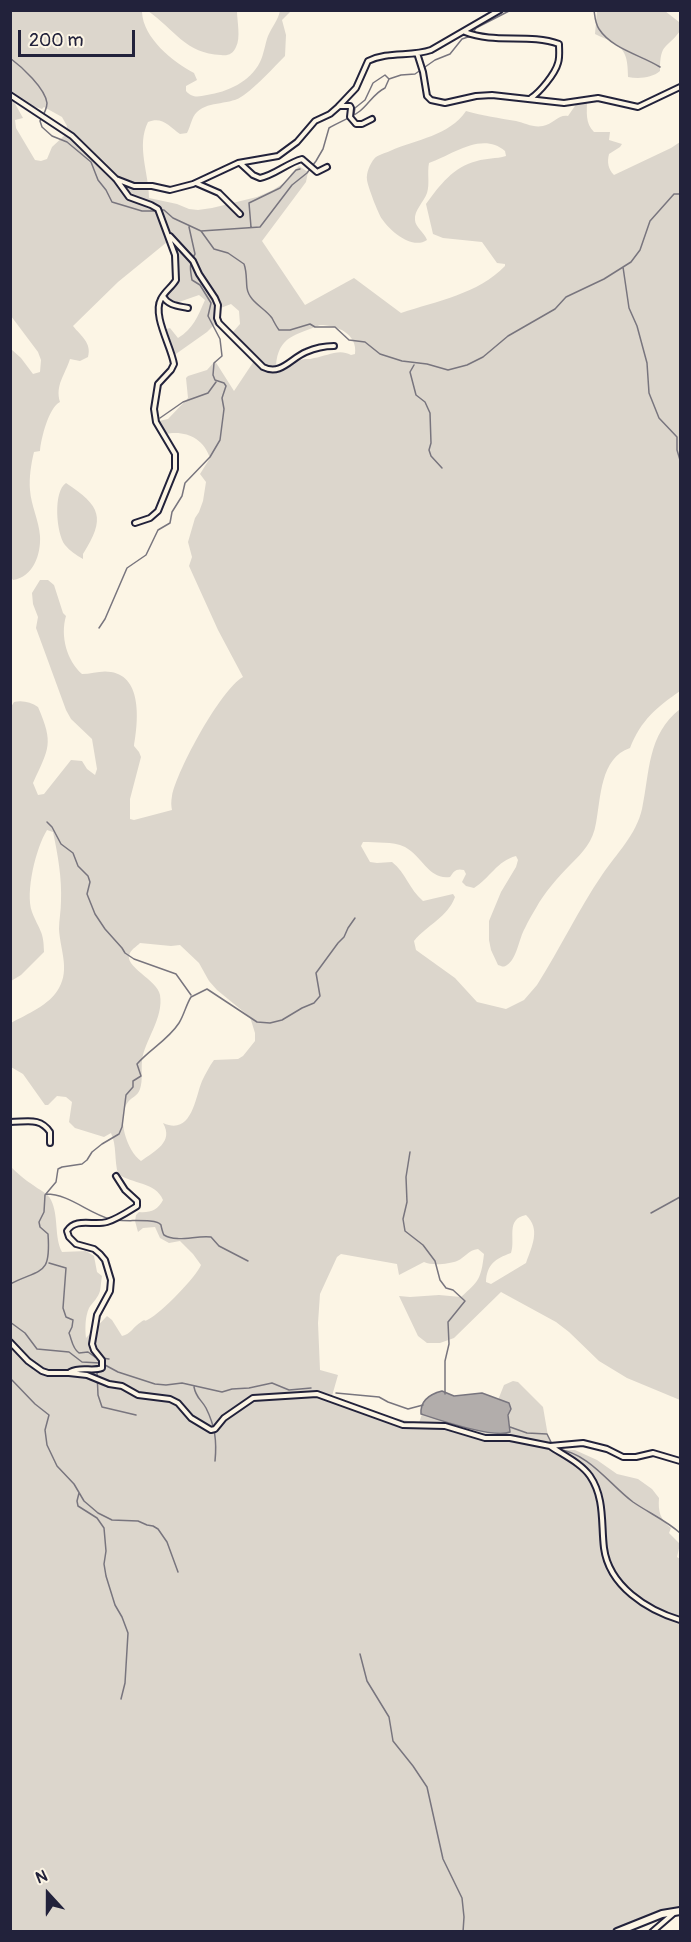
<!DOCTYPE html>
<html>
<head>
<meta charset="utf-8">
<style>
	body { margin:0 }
	#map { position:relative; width:691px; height:1942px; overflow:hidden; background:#fcf5e5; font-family:Pangolin,sans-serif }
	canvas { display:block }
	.frame { position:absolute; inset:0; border:12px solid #22223b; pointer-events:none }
	.north { position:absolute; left:18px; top:1864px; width:60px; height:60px; -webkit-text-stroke:4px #fcf5e5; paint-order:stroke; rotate:339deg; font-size:16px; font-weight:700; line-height:24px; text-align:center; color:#22223b }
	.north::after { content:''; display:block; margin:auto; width:21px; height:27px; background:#22223b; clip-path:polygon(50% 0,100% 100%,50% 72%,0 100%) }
	.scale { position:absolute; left:18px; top:30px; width:117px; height:27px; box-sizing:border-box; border:3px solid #22223b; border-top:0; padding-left:8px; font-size:18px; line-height:21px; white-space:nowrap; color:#22223b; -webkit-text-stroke:4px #fcf5e5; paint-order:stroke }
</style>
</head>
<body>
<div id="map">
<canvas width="691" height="1942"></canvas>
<div class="frame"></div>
<div class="north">N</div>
<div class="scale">200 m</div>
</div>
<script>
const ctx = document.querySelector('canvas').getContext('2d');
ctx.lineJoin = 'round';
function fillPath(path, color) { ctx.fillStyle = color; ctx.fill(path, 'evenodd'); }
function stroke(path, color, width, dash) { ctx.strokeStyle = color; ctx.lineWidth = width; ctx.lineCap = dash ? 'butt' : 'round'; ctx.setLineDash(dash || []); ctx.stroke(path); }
const green = new Path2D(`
	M11 11H237C237 21 241 38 236 47 233 54 228 56 221 55 186 54 174 29 148 11L142 12C143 38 173 62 194 73L197 80 186 86V91C192 98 198 97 207 95 227 92 250 82 260 62 264 54 265 44 268 36 272 27 278 20 280 11H291L282 20 286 35 285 56C272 69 259 84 244 95 230 106 210 100 197 112 191 118 191 126 187 133L180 134C169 126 162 116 148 122 136 146 149 173 149 198L177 204 189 209 198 210 212 208 257 197 273 190 287 181 291 174 299 166 308 172 306 182 262 241 305 305 354 278 401 313C437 301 478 294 505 266V264L497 263 482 242 443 238 433 234 426 204C440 185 453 167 477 161 486 158 496 159 506 156L505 151C482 131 452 155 429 163 427 173 430 184 427 193 424 202 414 210 415 220 415 227 425 233 427 240 412 250 390 231 382 219 378 213 368 187 367 180 366 173 370 164 374 159 377 155 386 153 390 151 417 139 449 136 466 111 483 116 499 118 516 121 525 123 533 128 543 126 553 124 559 114 568 116L577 103 587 101C587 112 585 123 594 132H610L609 140 622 144 620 147 609 154C607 162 608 169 614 175L671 148 680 142V691C657 707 641 720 630 748 600 758 601 798 596 823 593 842 583 852 570 865 558 877 544 893 536 908 532 915 528 921 525 928 519 938 517 959 507 965 503 968 502 966 498 965L491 950 489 940V921L501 892 516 867 518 860 516 856C497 861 490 878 474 888L466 886 462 882 466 874 464 870C456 868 454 871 450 877 429 880 423 857 405 847 392 841 377 843 363 842L361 846 370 862 377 863 392 862C406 873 409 889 423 901L453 894 455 897C448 917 427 925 414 941L416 950 455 978 477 1002 506 1009 524 1000 537 985C560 949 578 910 602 875 617 853 636 835 642 809 650 772 647 735 680 709V1400L627 1378 599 1361 569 1332 556 1322 501 1292 454 1338 440 1343H427L418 1336 399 1296 410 1297 439 1295 461 1297C479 1281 481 1279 484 1254L478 1249C468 1250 466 1257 457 1261 449 1264 432 1266 424 1262L399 1275 397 1264 341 1254 337 1257 320 1294 318 1323 320 1370 338 1375 332 1396C361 1411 387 1417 419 1423L422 1414 464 1428H511L509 1422V1403L498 1400 504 1385 513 1381 518 1382 543 1407 548 1436 551 1442 561 1450H575L597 1460 617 1474 638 1479 652 1489 659 1498C658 1512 660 1519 671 1528L669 1533 680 1544 677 1557 680 1559V1908L665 1910 606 1932 11 1931 10 1166C17 1173 25 1180 33 1185 39 1190 48 1193 51 1200 59 1216 54 1237 62 1252L86 1251 94 1256 97 1272 102 1276C101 1281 101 1286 100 1291 98 1298 93 1302 89 1308 85 1317 85 1329 86 1338L107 1316 112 1320 122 1336C131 1334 133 1327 141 1322 147 1318 143 1323 149 1319 161 1313 196 1277 201 1265L193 1254 180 1241 169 1243 160 1238 155 1227 143 1228 138 1232 135 1221 136 1215 139 1212C150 1213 158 1210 163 1200 156 1182 132 1184 118 1174 114 1160 117 1146 111 1133L104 1137 75 1128 69 1122 72 1102 66 1097 57 1096 48 1105H45L23 1074 11 1067V1023C27 1014 50 1005 59 988 70 969 60 949 59 929 59 920 61 911 61 901 62 879 58 855 53 832L47 830C36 848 25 892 32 912 39 930 44 931 44 952L21 975 11 981V707L14 702C22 700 31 702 38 707 54 744 49 748 33 783L38 795 44 794 71 760 82 761 87 769 95 775 97 769 92 739 71 719 66 710 36 628 38 617 33 604 32 593 40 580H48L54 585 63 613 66 616C60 636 67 661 82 674 92 674 101 670 111 672 143 677 138 723 134 746L139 752 141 757 130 799V819L134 820 172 810C171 806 171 801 172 796 177 770 221 689 243 677L218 630 189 566 192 557 188 542 195 518 199 512 203 501 206 482 200 474 210 458C203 437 183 429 162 435L154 422 168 419 188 398 186 378 188 376 207 370 215 361 234 391 256 358 232 333 240 324 239 311 231 304 218 309 217 322 207 332 173 356 163 330 170 328 178 338C193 329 198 316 205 300L199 295 179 302H171L165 297V293L172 289C178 271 178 257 167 242L118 282 73 326C81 336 92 343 88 357L80 361 70 359C65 375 55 385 60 402 49 407 41 438 40 451L34 452C31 464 29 478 30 490 31 505 39 521 40 536 41 555 33 577 13 580L11 577V349L21 358 33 374 40 372 41 360 38 352 11 316ZM13 100 42 109 44 107 62 117 67 126 66 134 52 147 47 159 41 161 35 160 16 128 15 120 23 118ZM320 325C337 325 358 334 355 354L351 355C339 348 327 356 314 358 309 360 305 358 300 360 292 363 286 368 278 368L276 366C278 336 296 335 320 325ZM140 943 171 946 180 945 199 963 209 981 217 990 250 1017 255 1033V1041L243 1056 238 1059 214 1060C209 1067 206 1073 202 1081 195 1098 192 1136 163 1123 174 1142 155 1151 141 1161 127 1151 116 1117 128 1102 132 1097 138 1096 140 1089 143 1080 141 1070 142 1061 144 1041 164 1018 160 995 158 980 122 966 130 953 132 949 137 946 140 943ZM526 1215C541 1229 532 1246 526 1263L491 1284 486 1282C487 1264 495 1259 511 1253 516 1239 505 1219 526 1215Z
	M597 11H665L679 22 680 31C667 49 660 42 660 71 652 78 639 79 628 77 628 47 621 46 595 34Z
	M66 483C101 506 106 518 83 554V559C76 555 70 551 65 545 56 533 53 491 66 483Z`);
const water = new Path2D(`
	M442 1391 454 1396 482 1393 509 1403 511 1409 508 1415 510 1432C494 1439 439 1420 421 1414 420 1400 430 1394 442 1391Z`);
const stream = new Path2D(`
	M594 10C595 17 595 23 599 29 612 49 641 55 660 67
	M10 58C22 67 45 88 47 103 47 109 43 116 40 121L42 127 52 136 67 142 91 162 98 180 106 190 112 202 142 211H156
	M354 114 355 108 365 100 373 83 385 75 389 79 401 75 415 74 435 60 450 54 462 39 474 35V31L476 28 511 10
	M161 210H164L173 218 201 231 260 227 292 185 307 173 316 161 323 149 329 128C339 122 351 118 360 111 369 104 374 93 385 88L389 79
	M251 227 249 203 280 188 296 170 300 169
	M201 231 214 249 228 253 244 264C247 272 246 280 247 288 249 302 265 308 272 318 274 322 276 326 279 330H290L310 324 315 327H335L349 340 365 342 380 354 402 361 427 364 448 370 467 365 483 357 508 336 555 309 566 297 604 279 631 262 640 250 650 221 674 194H680
	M623 267 629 308 637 326 647 363 649 393 659 418 677 437V450L680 460
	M414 365 410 372 416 395 425 402 430 413 431 443 429 450 431 456 442 468
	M160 418 183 402 208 393 216 382
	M99 628 105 619 127 568 146 555 158 530 170 523 172 512 182 496 185 483 210 457 220 440 224 409 222 398 226 386 224 383 215 380 213 375 214 363 222 356 220 339 208 316 211 303 200 285 192 280C190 269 189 263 195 254L189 227
	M47 822 52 827 61 844 73 853 78 866 88 876 90 882 87 894 95 914 105 929 122 948 125 953 134 959 176 974 191 995
	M410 1152 406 1177 407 1202 403 1219 405 1231 423 1245 435 1261 440 1280 446 1288 453 1290 465 1301 448 1322 449 1344 445 1361V1394
	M46 1194C69 1194 88 1213 110 1219
	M651 1213 680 1197
	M117 1220C127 1222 156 1218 161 1225 161 1226 163 1234 164 1235 177 1243 196 1235 211 1237L219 1246 248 1261
	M49 1263 66 1268 63 1308 66 1317 73 1320 72 1327 69 1333C72 1340 72 1348 79 1353L88 1352 95 1357 109 1359
	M10 1284C42 1268 51 1276 48 1234L40 1227 39 1222 44 1212 45 1195 56 1182 58 1169 62 1167 82 1164 87 1160 92 1152 102 1144 119 1134 122 1127 126 1095 133 1087V1081L141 1076 137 1064C150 1049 168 1040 179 1023 184 1015 186 1005 191 997L207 989 257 1022 270 1023 282 1020 302 1008 314 1003 320 996 316 973 338 943 344 937 348 928 355 918
	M10 1322 25 1333 37 1349 69 1352 82 1362 100 1363
	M105 1365 118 1372 155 1384 166 1385 182 1383 222 1392 232 1389 249 1388 272 1383 289 1390 311 1388
	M97 1372 98 1395 102 1407 136 1415
	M10 1378 35 1404 49 1415 45 1430 47 1445 57 1466 74 1484 84 1501 98 1513 112 1520 138 1521 147 1525 153 1526 158 1529 167 1542 178 1572
	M194 1387C196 1398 201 1399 206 1408 215 1426 217 1441 215 1461
	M336 1393 379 1397 388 1402 408 1409 423 1405
	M510 1427 527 1433 547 1434 552 1444
	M557 1449C589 1453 609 1484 633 1502 649 1513 667 1521 680 1533
	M79 1493 77 1501 78 1506 97 1518 104 1528 106 1551 104 1564 106 1576 115 1605 122 1617 128 1633 125 1683 121 1699
	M360 1654 367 1681 389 1717 393 1741 413 1766 427 1787 443 1859 462 1898 464 1917 463 1932`);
const street = new Path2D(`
	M465 32C495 44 529 33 559 44 559 50 560 57 558 63 555 74 540 92 531 98
	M417 53 423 72 427 96 431 100 445 103 476 96 492 95 564 103 598 98 638 107 680 87
	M10 95 72 136 116 179 129 197 151 205 158 209 175 255 176 280C172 287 165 291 161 299 152 315 171 346 174 364L171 370 158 384 154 409 156 422 175 454V469L158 511 150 518 135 523
	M339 106H350L351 108 350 117 356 124H362L372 119
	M240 163 253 175 260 178C275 175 287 163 302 159L317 172 327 167
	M116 179 134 186H152L170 190 193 184 238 163 278 156 297 142 315 121 330 114 338 107 356 88 368 61C388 51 411 57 431 50L500 10
	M196 183 219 193 240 214
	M170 236 193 261 199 274 215 298 218 305 217 318 219 323 263 367C281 376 291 358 306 352 315 348 324 346 334 346
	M163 296C168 306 179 306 188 308
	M10 1122C27 1122 40 1117 50 1132V1143
	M10 1342 28 1361 42 1371 48 1373H69L87 1375 109 1384 122 1386 138 1395 170 1399 178 1403 191 1418 211 1430 215 1429 224 1418 253 1398 317 1394 403 1425 445 1426 485 1438H510L550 1446 583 1443 607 1449 623 1457H636L653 1453 680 1461
	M70 1372C81 1366 92 1372 102 1368V1360L94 1350 92 1344 97 1315 110 1291 111 1280 105 1260 100 1254 94 1249 76 1244 69 1237 67 1231C76 1217 93 1226 107 1222 117 1219 129 1211 137 1206V1201L125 1190 116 1176
	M550 1446C563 1455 581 1463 590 1476 605 1498 601 1524 604 1548 609 1586 647 1610 680 1620
	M652 1932 674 1913`);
const primary = new Path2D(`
	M617 1932 662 1914 680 1911`);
fillPath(green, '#dcd6cc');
fillPath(water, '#b2adab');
stroke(water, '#78757e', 1.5);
stroke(stream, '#78757e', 1.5);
stroke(street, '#22223b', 8);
stroke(primary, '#22223b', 10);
stroke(street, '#fcf5e5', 4);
stroke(primary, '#fcf5e5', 6);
</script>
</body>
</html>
